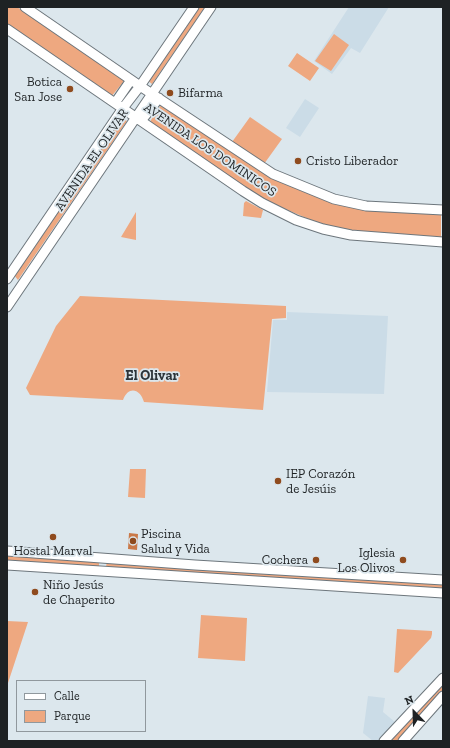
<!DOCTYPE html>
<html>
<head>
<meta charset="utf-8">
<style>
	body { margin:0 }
	#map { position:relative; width:450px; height:748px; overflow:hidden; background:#dce7ed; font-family:"Zilla Slab",serif }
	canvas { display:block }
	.frame { position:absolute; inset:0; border:8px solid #1e2224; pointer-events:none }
	.legend { position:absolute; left:16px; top:680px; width:130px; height:52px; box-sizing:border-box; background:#dce7ed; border:1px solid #90989d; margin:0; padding:5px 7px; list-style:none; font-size:12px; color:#1e2224 }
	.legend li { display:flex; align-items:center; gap:8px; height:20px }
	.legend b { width:20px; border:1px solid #90989d }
	.north { position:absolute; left:394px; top:692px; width:40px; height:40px; -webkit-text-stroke:3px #dce7ed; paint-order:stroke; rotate:337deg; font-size:11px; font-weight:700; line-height:16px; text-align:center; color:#1e2224 }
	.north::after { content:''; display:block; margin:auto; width:14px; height:18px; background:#1e2224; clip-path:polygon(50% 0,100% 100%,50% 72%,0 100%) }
</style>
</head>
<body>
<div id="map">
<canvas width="450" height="748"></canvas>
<div class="frame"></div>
<ul class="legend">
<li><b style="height:5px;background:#fff"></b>Calle</li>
<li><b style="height:11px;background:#eea880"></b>Parque</li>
</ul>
<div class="north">N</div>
</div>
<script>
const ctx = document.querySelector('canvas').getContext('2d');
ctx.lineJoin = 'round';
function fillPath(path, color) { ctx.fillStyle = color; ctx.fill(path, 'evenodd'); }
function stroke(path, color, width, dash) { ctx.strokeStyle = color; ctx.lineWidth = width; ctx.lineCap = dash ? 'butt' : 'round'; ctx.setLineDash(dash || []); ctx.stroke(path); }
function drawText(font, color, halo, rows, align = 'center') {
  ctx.font = font + ' "Zilla Slab",serif'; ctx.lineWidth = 3.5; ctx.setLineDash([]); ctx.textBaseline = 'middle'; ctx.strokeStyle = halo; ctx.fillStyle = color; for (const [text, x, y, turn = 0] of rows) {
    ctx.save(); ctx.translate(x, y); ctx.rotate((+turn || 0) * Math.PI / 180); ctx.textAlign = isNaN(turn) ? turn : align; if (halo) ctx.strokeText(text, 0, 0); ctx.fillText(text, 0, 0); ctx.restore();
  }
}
const built = new Path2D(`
	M349 7H389L360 53 351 48 332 74 314 61Z
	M305 99 319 108 300 137 286 128Z
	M287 312 388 316 384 394 267 392 273 320H287Z
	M368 696 385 698 383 712 395 722 379 741H373L363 733Z`);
const green = new Path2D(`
	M7 7H17L121 76 124 81 111 97 7 27Z
	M196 7H205L152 84 147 80Z
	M334 34 349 45 331 71 315 61Z
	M297 53 319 68 310 81 288 66Z
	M161 105 322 198 441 214V237L350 232 311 220 262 199 149 123Z
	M120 117 127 121 18 280 14 275Z
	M250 117 282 139 264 164 232 142Z
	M246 201 263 210 261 218 243 216 244 203Z
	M136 212V240L121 237Z
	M80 296 286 306V318L272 319 263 410 144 402C140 388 128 386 123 400L30 395 26 388 56 326Z
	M130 469H146L145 498 128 497Z
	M7 555 99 562V568L7 561Z
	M107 561 443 583V589L106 567Z
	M201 615 247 618 245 661 198 658Z
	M7 621 28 622 8 683H7Z
	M397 629 432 631V634L431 638 398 673 394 672Z
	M443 682V692L399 741H390Z`);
const water = new Path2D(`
	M129 533 138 534 137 550 128 549Z`);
const secondary = new Path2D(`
	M25 7 140 86 273 174 334 199 366 206 443 210
	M7 29 243 191 262 203 296 220 323 229 351 235 443 242
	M115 103 131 80
	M141 121 159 98
	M7 279 123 108 140 86 194 7
	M7 307 211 7
	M7 551 195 565 443 580
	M7 565 443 593
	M384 741 443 678
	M403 741 443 696`);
const markers = [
	[70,89,4,"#8f4b1e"],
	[170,93,4,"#8f4b1e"],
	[298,161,4,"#8f4b1e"],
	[278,481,4,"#8f4b1e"],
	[53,537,4,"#8f4b1e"],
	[133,541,4,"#8f4b1e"],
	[316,560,4,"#8f4b1e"],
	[403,560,4,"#8f4b1e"],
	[35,592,4,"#8f4b1e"]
];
const poiNames = [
	["Botica",62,82,"right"],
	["San Jose",62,97,"right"],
	["Bifarma",178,93],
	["Cristo Liberador",306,161],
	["IEP Corazón",286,474],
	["de Jesúis",286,489],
	["Piscina",141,534],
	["Salud y Vida",141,549],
	["Hostal Marval",53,551,"center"],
	["Iglesia",395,553,"right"],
	["Los Olivos",395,568,"right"],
	["Cochera",308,560,"right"],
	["Niño Jesús",43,585],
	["de Chaperito",43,600]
];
const streetNames = [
	["AVENIDA LOS DOMINICOS",210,150,34],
	["AVENIDA EL OLIVAR",92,160,-56]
];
const neighbourhoodNames = [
	["El Olivar",152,376]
];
fillPath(built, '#cbdce7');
fillPath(green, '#eea880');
fillPath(water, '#ca7948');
stroke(secondary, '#6d767c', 11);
stroke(secondary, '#fff', 9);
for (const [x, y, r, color] of markers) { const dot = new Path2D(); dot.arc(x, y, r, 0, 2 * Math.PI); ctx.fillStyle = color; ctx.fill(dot); stroke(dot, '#dce7ed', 1.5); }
drawText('13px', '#1e2224', '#dce7ed', poiNames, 'left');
drawText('13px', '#1e2224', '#dce7ed', streetNames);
drawText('bold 14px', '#2c3439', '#dce7ed', neighbourhoodNames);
</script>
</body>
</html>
